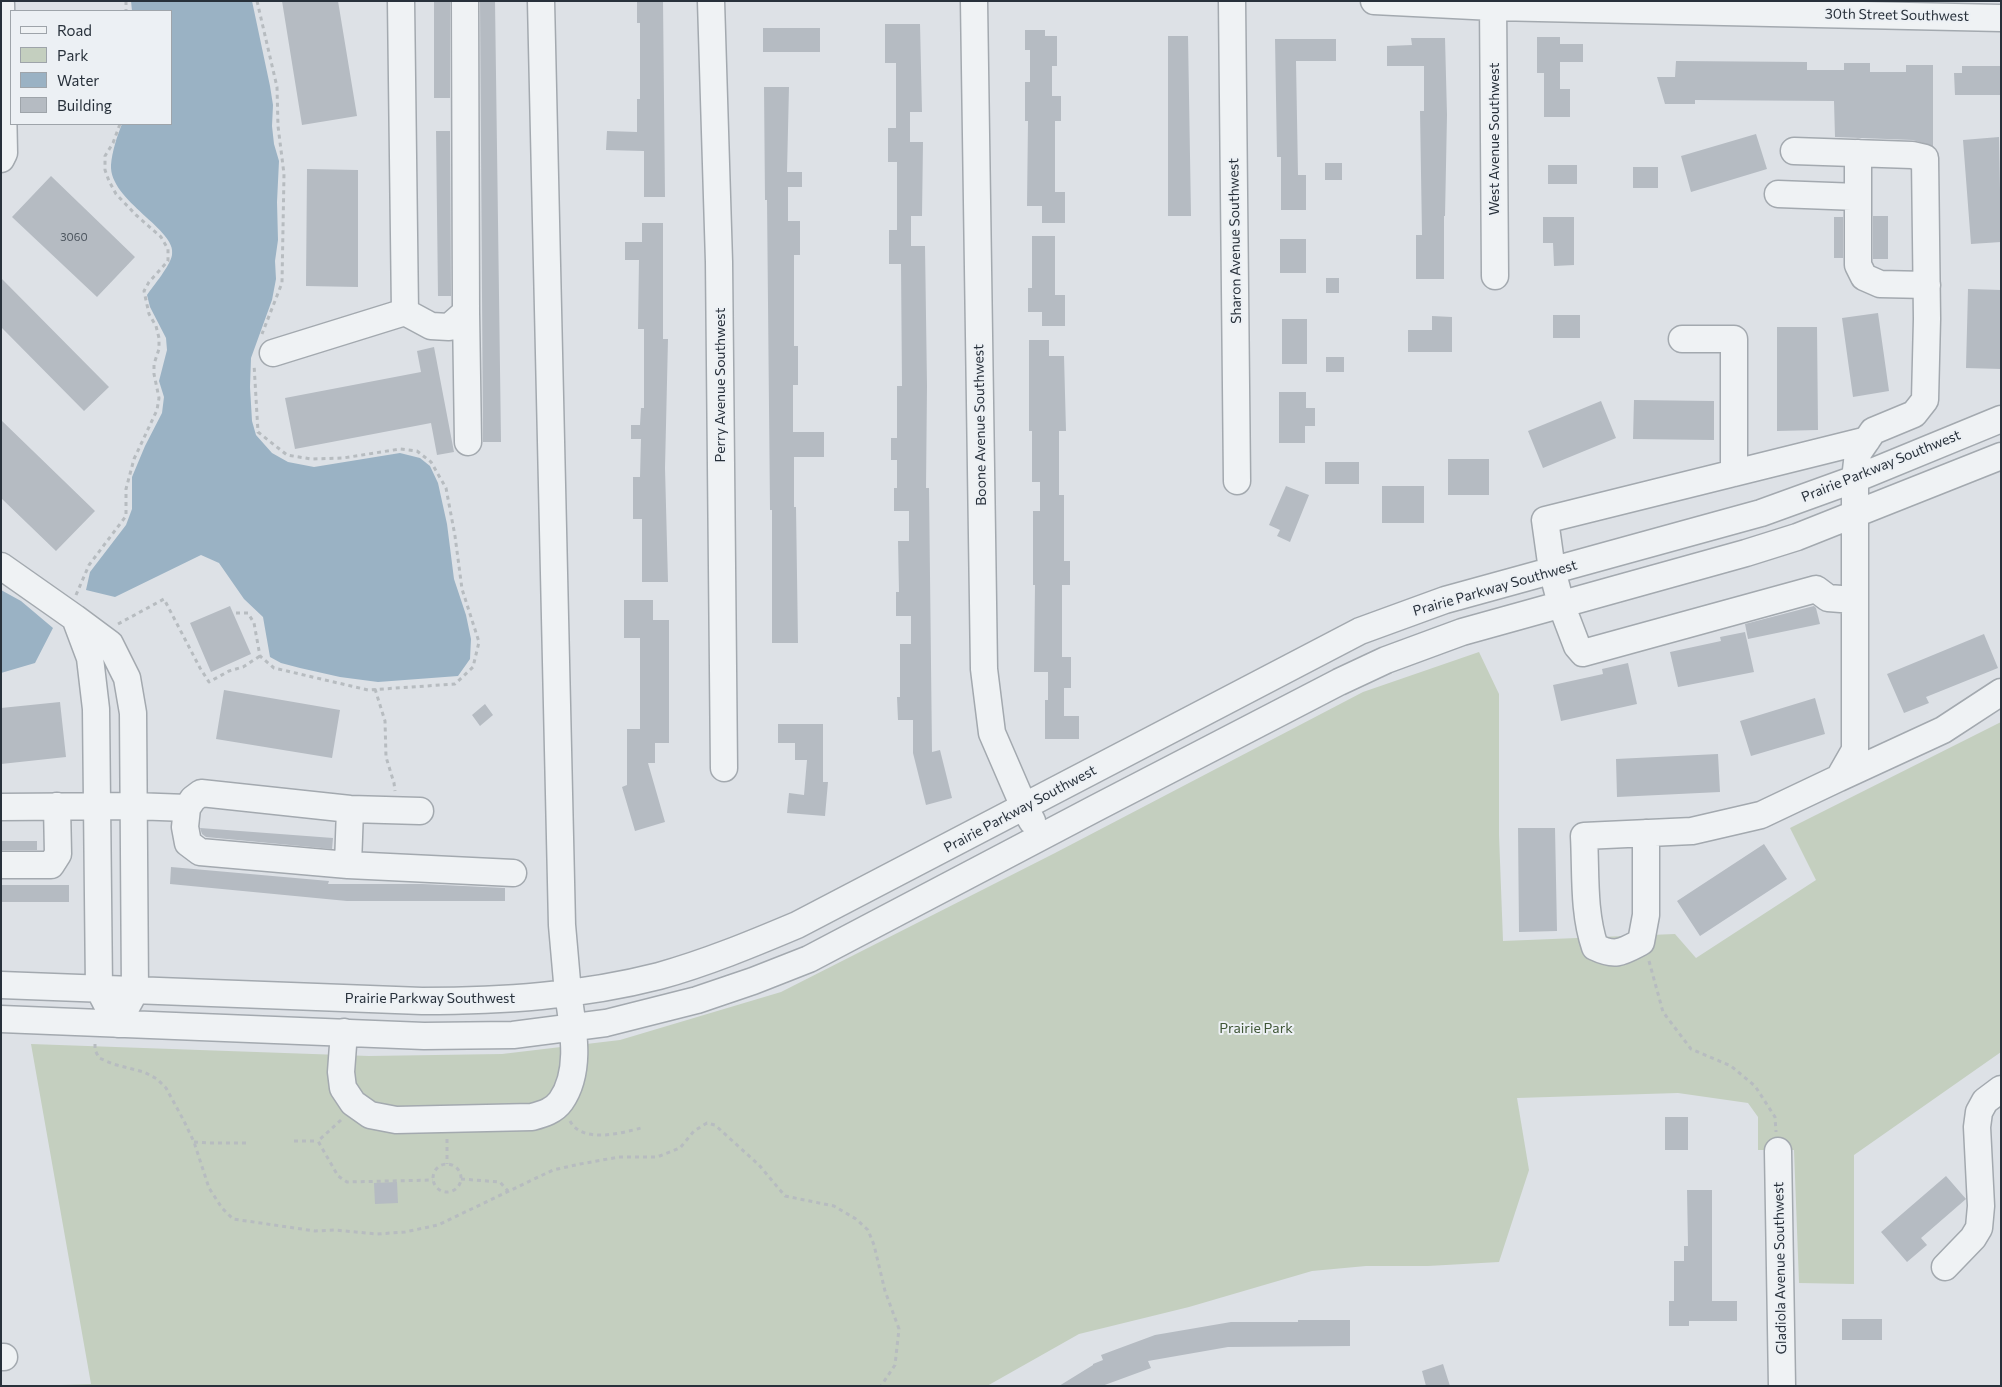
<!DOCTYPE html>
<html>
<head>
<meta charset="utf-8">
<style>
	body { margin:0 }
	#map { position:relative; width:2002px; height:1387px; overflow:hidden; background:#dde1e6; font-family:Commissioner,sans-serif }
	canvas { display:block }
	.frame { position:absolute; inset:0; border:2px solid #28313b; pointer-events:none }
	.legend { position:absolute; left:10px; top:10px; width:162px; height:115px; box-sizing:border-box; background:#ecf0f4; border:1px solid #9ea4aa; margin:0; padding:6px 9px; list-style:none; font-size:15px; color:#28313b }
	.legend li { display:flex; align-items:center; gap:10px; height:25px }
	.legend b { width:25px; border:1px solid #9ea4aa }
</style>
</head>
<body>
<div id="map">
<canvas width="2002" height="1387"></canvas>
<div class="frame"></div>
<ul class="legend">
<li><b style="height:6px;background:#eff2f4"></b>Road</li>
<li><b style="height:14px;background:#c4cfbf"></b>Park</li>
<li><b style="height:14px;background:#9ab2c4"></b>Water</li>
<li><b style="height:14px;background:#b5bbc2"></b>Building</li>
</ul>
</div>
<script>
const ctx = document.querySelector('canvas').getContext('2d');
ctx.lineJoin = 'round';
function fillPath(path, color) { ctx.fillStyle = color; ctx.fill(path, 'evenodd'); }
function stroke(path, color, width, dash) { ctx.strokeStyle = color; ctx.lineWidth = width; ctx.lineCap = dash ? 'butt' : 'round'; ctx.setLineDash(dash || []); ctx.stroke(path); }
function drawText(font, color, halo, rows, align = 'center') {
  ctx.font = font + ' Commissioner,sans-serif'; ctx.lineWidth = 4; ctx.setLineDash([]); ctx.textBaseline = 'middle'; ctx.strokeStyle = halo; ctx.fillStyle = color; for (const [text, x, y, turn = 0] of rows) {
    ctx.save(); ctx.translate(x, y); ctx.rotate((+turn || 0) * Math.PI / 180); ctx.textAlign = isNaN(turn) ? turn : align; if (halo) ctx.strokeText(text, 0, 0); ctx.fillText(text, 0, 0); ctx.restore();
  }
}
const green = new Path2D(`
	M1479 652 1499 694V835L1503 941 1675 934 1696 958 1816 880 1790 828 2001 722V1052L1854 1155V1284L1799 1283 1794 1150H1758V1117L1748 1103 1678 1093 1517 1098 1529 1170 1499 1262 1428 1266H1366L1312 1271 1189 1307 1079 1334 987 1386H31L91 1384 31 1044 369 1056 502 1054 620 1040 781 992 1055 853 1363 692Z`);
const water = new Path2D(`
	M131 1H252L270 86 273 105 272 126 274 144 279 161 277 202 278 240 275 261 276 279 272 300 251 358 250 387 252 421 256 435 272 453 288 462 314 467 400 453 420 458 430 466 438 483 447 524 454 579 466 615 471 639 470 659 458 676 378 682 340 677 300 668 281 663 270 657 263 617 244 599 219 563 201 555 115 597 86 590 90 572 126 525 132 509V477L145 446 162 413 164 397 159 381 167 350 166 338 150 307 147 295C154 285 170 266 172 255 178 230 109 201 111 165 112 152 117 136 122 124H171V11H132Z
	M1 590 21 601 53 628 35 663 1 673Z`);
const building = new Path2D(`
	M282 1H338L357 116 302 125Z
	M434 1H450V98H434Z
	M480 1H495L501 442H483Z
	M637 1H663L665 197H644V151L606 150 607 131 637 132V99H640V23H637Z
	M885 24H920L922 112H910V142H923L922 216H911V246H925L927 386 926 488H929L932 752 940 750 952 798 926 805 913 753V720H898L897 697H900V644H911V616H896V592H899L898 541H909V511H894V488H897V460H891V438H897V386H902L901 264H889V230H897V162H888V128H896V63H885Z
	M763 28H820V52H763Z
	M1025 30H1045V36H1057V66H1052V96H1061V121H1055V192H1065V223H1042V206H1027L1028 121H1025V82H1030V50H1025Z
	M1168 36H1188L1191 216H1168Z
	M1537 37H1560V44H1583V62H1560V89H1570V117H1544V73H1537Z
	M1411 38H1445L1447 115 1445 216H1444V279H1416V235H1422L1420 111H1424V66H1387V46L1412 45Z
	M1275 39H1336V61H1296L1298 175H1306V210H1281V157H1277Z
	M1676 61 1807 62V70H1844V63H1870V72H1906V65H1933V146L1913 140 1835 137 1834 101 1695 100V104H1665L1657 77H1675Z
	M1962 66H2001V95H1955L1954 73H1962Z
	M764 87H789L787 172H802V187H788V221H800V255H794V346H798V385H793V432H824V457H794V507H796L798 643H772V510H770L767 200H765Z
	M436 131H450L451 296H438Z
	M1756 134 1767 169 1691 192 1681 156Z
	M1999 137 2001 242 1971 244 1963 140Z
	M1325 163H1342V180H1325Z
	M1548 165H1577V184H1548Z
	M1633 167H1658V188H1633Z
	M307 169 358 170V287L306 286Z
	M51 176 135 257 97 297 12 217Z
	M1873 216H1888V259H1873Z
	M1543 217H1574V265L1554 266 1553 243H1543Z
	M1834 217H1843V258H1834Z
	M642 223H663V339H668L665 468 668 582H642V519H633V477H640L641 439H631V425H640L641 408H644V329H638L639 260H625V242H642Z
	M1032 236H1055V295H1065V326H1042V312H1028V288H1032Z
	M1280 239H1306V273H1280Z
	M1 278 109 387 84 411 1 327Z
	M1326 278H1339V293H1326Z
	M1968 289 2001 290V369L1966 368Z
	M1878 313 1889 391 1853 397 1842 318Z
	M1553 315H1580V338H1553Z
	M1432 316 1452 317V352H1408V330H1432Z
	M1282 319H1307V364H1282Z
	M1777 327H1817L1818 430 1777 431Z
	M1029 340H1049V356H1064L1066 431H1059V495H1064V561H1070V585H1062V657H1071V688H1064V716H1079V739H1045V700H1048V672H1034L1035 585H1033V511H1040V482H1032V431H1029Z
	M434 347 454 452 437 455 431 423 295 449 285 398 421 372 417 351Z
	M1326 357H1344V372H1326Z
	M1279 392H1306V408H1315V426H1305V443H1279Z
	M1634 400 1714 401V440L1633 439Z
	M1601 401 1616 438 1543 468 1528 431Z
	M1 420 95 511 56 551 1 498Z
	M1448 459H1489V495H1448Z
	M1325 462H1359V484H1325Z
	M1286 486 1309 495 1290 542 1277 536 1280 530 1269 525Z
	M1382 486H1424V523H1382Z
	M624 600H653V620H669V743H655V763H648L665 822 635 831 622 787 627 785V729H640V638H624Z
	M230 606 251 654 211 672 190 623Z
	M1814 606 1816 608 1820 624 1748 639 1745 624Z
	M1745 632 1754 672 1678 687 1670 652 1721 641 1720 637Z
	M1984 634 1998 668 1926 697 1929 703 1904 713 1887 674Z
	M1628 663 1637 704 1561 721 1553 685 1603 674 1602 669Z
	M224 690 340 710 332 758 216 739Z
	M1815 698 1825 734 1751 756 1740 721Z
	M60 702 66 757 1 764V708Z
	M485 704 493 715 480 726 472 715Z
	M778 724H823V782H828L825 816 787 813 789 793 804 795 807 760H795V743H778Z
	M1718 754 1720 792 1617 797 1616 759Z
	M200 828 333 838 332 849 206 837 202 834Z
	M1518 828H1555L1557 931 1519 932Z
	M1 841H37V850H1Z
	M1764 844 1787 879 1700 936 1677 901Z
	M171 867 329 881 328 884H422L505 888V901H347L170 884Z
	M1 885H69V902H1Z
	M1665 1117H1688V1150H1665Z
	M1946 1176 1966 1199 1921 1238 1927 1245 1907 1262 1881 1232Z
	M397 1182 398 1203 375 1204 374 1183Z
	M1687 1190H1712V1301H1737V1321H1689V1326H1669V1301H1674V1261H1684V1246H1688Z
	M1842 1319H1882V1340H1842Z
	M1298 1320H1350V1346L1228 1347 1148 1361 1151 1368 1102 1386H1059L1093 1365V1364L1103 1360 1101 1355 1155 1335 1231 1322H1298Z
	M1443 1364 1450 1386H1426L1422 1371Z`);
const path = new Path2D(`
	M126 1V11
	M257 1 277 87 278 126 284 174 282 283 262 334
	M76 595 89 565 126 516V489L134 459 157 410 159 398 154 374V364L159 349V338L156 326 149 314 144 291 149 282 168 261V249L161 237 136 215 116 194 109 181 105 170V156L113 143 120 124
	M236 613H248L254 623 260 656 274 668 368 690 455 684 473 667 479 642 462 589 455 536 446 488 431 462 417 451 400 449 343 458 311 459 287 455 258 432 254 364
	M118 624 164 599 200 668 209 682 229 671 243 667 260 656
	M375 689 385 721 386 757 394 783 395 791
	M1649 961 1663 1012 1691 1049 1731 1066 1755 1086 1775 1117 1776 1132
	M95 1044V1050L99 1058 113 1064 144 1072 157 1079 166 1088 184 1121 194 1142 209 1188 222 1208 233 1219 315 1231 335 1230 377 1234 405 1232 438 1225 553 1170 580 1164 619 1157H657L680 1148 694 1131 707 1123 715 1125 759 1165 785 1196 834 1206 856 1219 868 1230 874 1245 885 1291 899 1329 895 1365 881 1386
	M341 1120 318 1141 338 1176 347 1182 433 1180
	M570 1121C582 1144 622 1133 641 1128
	M447 1139V1164
	M294 1141H318
	M194 1142 208 1143H248
	M433 1178a14 14 0 1 1 28 0a14 14 0 1 1-28 0Z
	M461 1179 500 1182 508 1191`);
const minor = new Path2D(`
	M465 1 466 312 468 442
	M711 1 719 262 724 768
	M974 1 984 669 992 733 1024 807 1032 821
	M1232 1 1237 481
	M1374 1 1493 7 2001 18
	M1493 1 1495 276
	M1 4 4 153 1 159
	M1858 153V265L1864 277 1880 284 1927 285
	M1778 194 1858 197
	M405 312 431 326 449 327 466 312
	M1682 339H1734V473
	M273 353 405 312 401 1
	M1 566 75 618
	M1854 600 1828 598 1816 589 1583 653 1577 646 1561 604 1552 570 1545 520 1867 440
	M75 618 110 644 127 678 133 713 135 991 117 1024 99 989 96 709 90 658Z
	M1839 778 1943 730 2001 692
	M1 807 133 806 187 808 193 799 201 793 350 809 420 811
	M187 808 185 827 188 843 200 852 348 865 513 873
	M1646 833V915L1641 942C1622 952 1616 957 1595 947 1583 912 1586 873 1584 836L1692 831 1761 815 1839 778 1855 750V479L1858 453 1873 431 1914 414 1925 400 1927 319 1925 158 1912 155 1794 151
	M1 865H51L58 854 57 806
	M348 865 350 809
	M1 985 422 1001C502 1001 581 996 659 976 706 963 752 944 797 925L1360 631 1445 600 1761 513 1855 479 2001 419
	M1 1019 424 1036 513 1035 606 1023 697 1000 753 981 809 959 1096 808 1339 682 1386 660 1462 632 1746 553 1797 537 2001 456
	M344 1032 341 1072 343 1088 353 1103 370 1115 396 1120 532 1117C543 1114 554 1111 561 1101 582 1071 573 1028 568 993 566 970 564 947 562 925L541 1
	M1778 1151 1782 1386
	M1945 1267 1973 1238 1979 1228 1981 1206 1977 1127 1979 1112 1985 1101 2001 1089
	M1 1357H4`);
const numberNames = [
	["3060",74,237]
];
const streetNames = [
	["30th Street Southwest",1897,15,1],
	["West Avenue Southwest",1494,139,-90],
	["Sharon Avenue Southwest",1235,241,-91],
	["Perry Avenue Southwest",720,385,-90],
	["Boone Avenue Southwest",980,425,-91],
	["Prairie Parkway Southwest",1881,466,-22],
	["Prairie Parkway Southwest",1495,588,-16],
	["Prairie Parkway Southwest",1020,809,-28],
	["Prairie Parkway Southwest",430,998],
	["Gladiola Avenue Southwest",1780,1268,-91]
];
const parkNames = [
	["Prairie Park",1256,1028]
];
fillPath(green, '#c4cfbf');
fillPath(water, '#9ab2c4');
fillPath(building, '#b5bbc2');
stroke(minor, '#a3a9af', 29);
stroke(path, '#b7bcc0', 3, [4, 4]);
stroke(minor, '#eff2f4', 26);
drawText('11px', '#4b545d', null, numberNames);
drawText('14px', '#28313b', '#ecf0f4', streetNames);
drawText('14px', '#3f5636', '#ecf0f4', parkNames);
</script>
</body>
</html>
